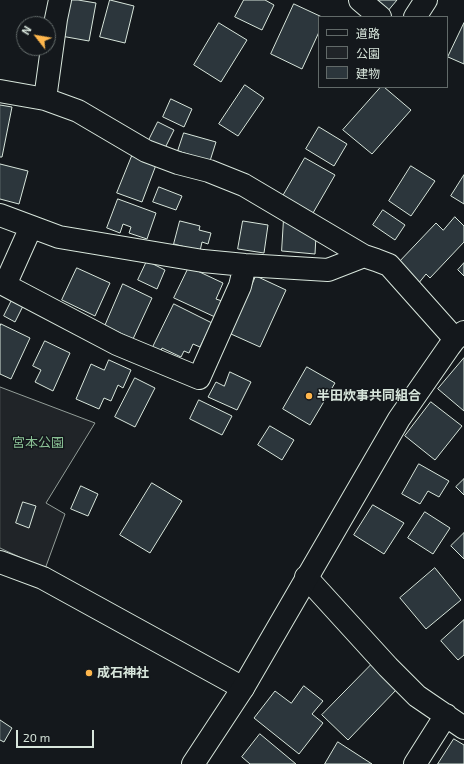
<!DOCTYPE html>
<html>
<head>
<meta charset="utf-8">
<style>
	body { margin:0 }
	#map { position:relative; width:464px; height:764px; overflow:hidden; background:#14181c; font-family:"Exo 2","Noto Sans JP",sans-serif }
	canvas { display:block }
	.legend { position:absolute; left:318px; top:16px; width:130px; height:72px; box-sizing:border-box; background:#14181c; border:1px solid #626a69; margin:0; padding:5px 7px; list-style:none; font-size:12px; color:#d8e6dc }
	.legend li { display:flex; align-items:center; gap:8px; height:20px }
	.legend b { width:20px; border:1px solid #626a69 }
	.north { position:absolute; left:16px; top:16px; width:40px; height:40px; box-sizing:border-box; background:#14181c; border:1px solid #626a69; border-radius:50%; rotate:301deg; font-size:11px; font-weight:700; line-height:16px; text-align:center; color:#d8e6dc }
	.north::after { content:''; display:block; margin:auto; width:14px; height:18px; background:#ffb74d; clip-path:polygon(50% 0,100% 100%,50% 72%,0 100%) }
	.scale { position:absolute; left:16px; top:730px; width:78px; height:18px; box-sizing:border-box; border:2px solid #d8e6dc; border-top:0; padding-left:5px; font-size:12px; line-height:14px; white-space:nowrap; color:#d8e6dc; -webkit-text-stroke:3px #14181c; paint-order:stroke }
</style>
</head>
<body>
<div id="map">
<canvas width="464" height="764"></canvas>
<ul class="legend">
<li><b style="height:5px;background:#14181c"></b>道路</li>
<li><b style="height:11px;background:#202428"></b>公園</li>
<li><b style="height:11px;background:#2c363c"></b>建物</li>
</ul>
<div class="north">N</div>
<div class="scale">20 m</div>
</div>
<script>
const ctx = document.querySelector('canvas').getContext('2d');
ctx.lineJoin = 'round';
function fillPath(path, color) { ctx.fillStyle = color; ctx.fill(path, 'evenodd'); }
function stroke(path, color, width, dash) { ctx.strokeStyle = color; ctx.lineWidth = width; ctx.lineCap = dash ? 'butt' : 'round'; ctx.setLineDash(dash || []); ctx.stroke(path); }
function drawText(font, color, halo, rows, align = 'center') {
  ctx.font = font + ' "Exo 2","Noto Sans JP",sans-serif'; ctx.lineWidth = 3; ctx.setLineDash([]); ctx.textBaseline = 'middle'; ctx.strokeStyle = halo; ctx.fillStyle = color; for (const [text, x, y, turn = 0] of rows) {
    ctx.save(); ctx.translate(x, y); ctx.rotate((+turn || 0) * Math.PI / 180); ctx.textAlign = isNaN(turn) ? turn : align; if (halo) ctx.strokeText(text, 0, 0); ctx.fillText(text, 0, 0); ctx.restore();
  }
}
const green = new Path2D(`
	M0 387 95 423 46 503 65 514 45 569 0 548Z`);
const building = new Path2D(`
	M68 0H78L96 3 89 41 61 36Z
	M110 0 134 6 125 43 100 37Z
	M244 0H265L274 5 262 30 235 17Z
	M373 0H397L387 12Z
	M294 4 322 17H319V32L302 69 271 54Z
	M219 23 247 40 221 82 194 65Z
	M464 23V64L448 57Z
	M245 85 264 98 238 136 219 124Z
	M381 87H384L411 110 372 154 343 130Z
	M171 99 192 109 184 127 163 117Z
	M0 105 12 107 2 157H0Z
	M158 122 174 130 165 148 149 140Z
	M319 127 347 144 334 166 306 149Z
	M184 133 216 142 210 161 178 151Z
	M132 156 156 165 142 202 117 193Z
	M305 158 335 175 313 213 283 196Z
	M0 164 28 171 19 204 0 199Z
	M411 166 435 181 411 216 389 201Z
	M464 175V204L451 196Z
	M159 187 182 196 176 210 153 202Z
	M118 199 156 213 147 239 129 233 131 227 123 224 120 233 107 228Z
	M383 210 405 225 395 240 373 225Z
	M284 217 316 236 315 254 282 251Z
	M455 217 464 226V242L430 278 426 274 418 284 397 264 436 223 443 230Z
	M180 221 200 226 199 230 211 233 208 244 202 242 200 251 174 244Z
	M243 221 268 225 264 253 238 249Z
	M147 261 165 270 157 289 138 280Z
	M464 263V276L458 270Z
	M189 267 223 283 216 299 222 301 215 317 174 298Z
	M77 268 110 283 95 316 62 300Z
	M256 276 286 290 260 347 231 334Z
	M123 284 152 298 133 339 105 326Z
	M12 300 23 306 15 322 4 316Z
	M174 304 212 323 200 347 193 344 189 353 184 351 181 357 162 348 161 351 153 347Z
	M1 324 30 338 11 379 0 374V327Z
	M45 341 70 353 53 391 35 382 41 370 33 366Z
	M464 358V411L438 389Z
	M109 360 131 370 123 388 118 385 111 401 104 398 99 409 76 399 91 364 104 370Z
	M307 367 335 383 310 425 283 409Z
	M230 372 251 382 237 410 208 397 216 382 224 386Z
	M135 378 155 388 135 427 115 417Z
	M199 400 232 416 222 435 190 419Z
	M431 402 462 426 435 460 405 436Z
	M270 426 294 440 282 460 258 445Z
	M419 464 449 481 439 497 428 491 420 504 402 494Z
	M464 479V495L456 487Z
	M152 483 182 501 150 553 120 535Z
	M81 486 98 494 88 516 71 509Z
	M23 502 36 506 29 528 16 523Z
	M373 505 404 523 384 554 354 535Z
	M425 512 450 528 433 554 408 538Z
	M464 533V559L451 546Z
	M435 568 461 600 426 629 400 598Z
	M464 620V655L458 660 441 641Z
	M372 664 397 689 348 740 322 715Z
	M304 686 323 701 312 714 323 723 299 754 254 718 275 691 291 703Z
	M0 720 12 728 4 742 0 740Z
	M260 734 296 764H250L242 757Z
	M454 739 464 745V764H438Z
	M338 742 372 764H325Z`);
const street = new Path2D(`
	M360 0 380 17
	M415 17 426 0
	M0 91 45 99 78 111 146 151 178 163 209 171 244 185 364 256 376 260 389 265 455 339
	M45 99 56 19 60 0
	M0 215 59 237 203 261 245 265 328 270 364 256
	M31 227 5 285 117 344 199 378 240 286 245 265
	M0 562 43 578 243 688
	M306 577 388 667 417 696 464 728
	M415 764 446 715`);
const secondary = new Path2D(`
	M193 764 243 688 399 419 449 347 455 339 464 332`);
const markers = [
	[309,396,4,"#ffb74d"],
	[89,673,4,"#ffb74d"]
];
const poiNames = [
	["半田炊事共同組合",317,396],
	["成石神社",97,673]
];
const parkNames = [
	["宮本公園",38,443]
];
fillPath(green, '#202428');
stroke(green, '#939e99', 1);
fillPath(building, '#2c363c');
stroke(building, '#d8e6dc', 1);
stroke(street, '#d8e6dc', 24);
stroke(secondary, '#d8e6dc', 24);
stroke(street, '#14181c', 22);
stroke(secondary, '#14181c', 22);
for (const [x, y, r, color] of markers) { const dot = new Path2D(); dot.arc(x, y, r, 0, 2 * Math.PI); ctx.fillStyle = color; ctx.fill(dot); stroke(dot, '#14181c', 1.5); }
drawText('bold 13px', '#d8e6dc', '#14181c', poiNames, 'left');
drawText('13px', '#8ac095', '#14181c', parkNames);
</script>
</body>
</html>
